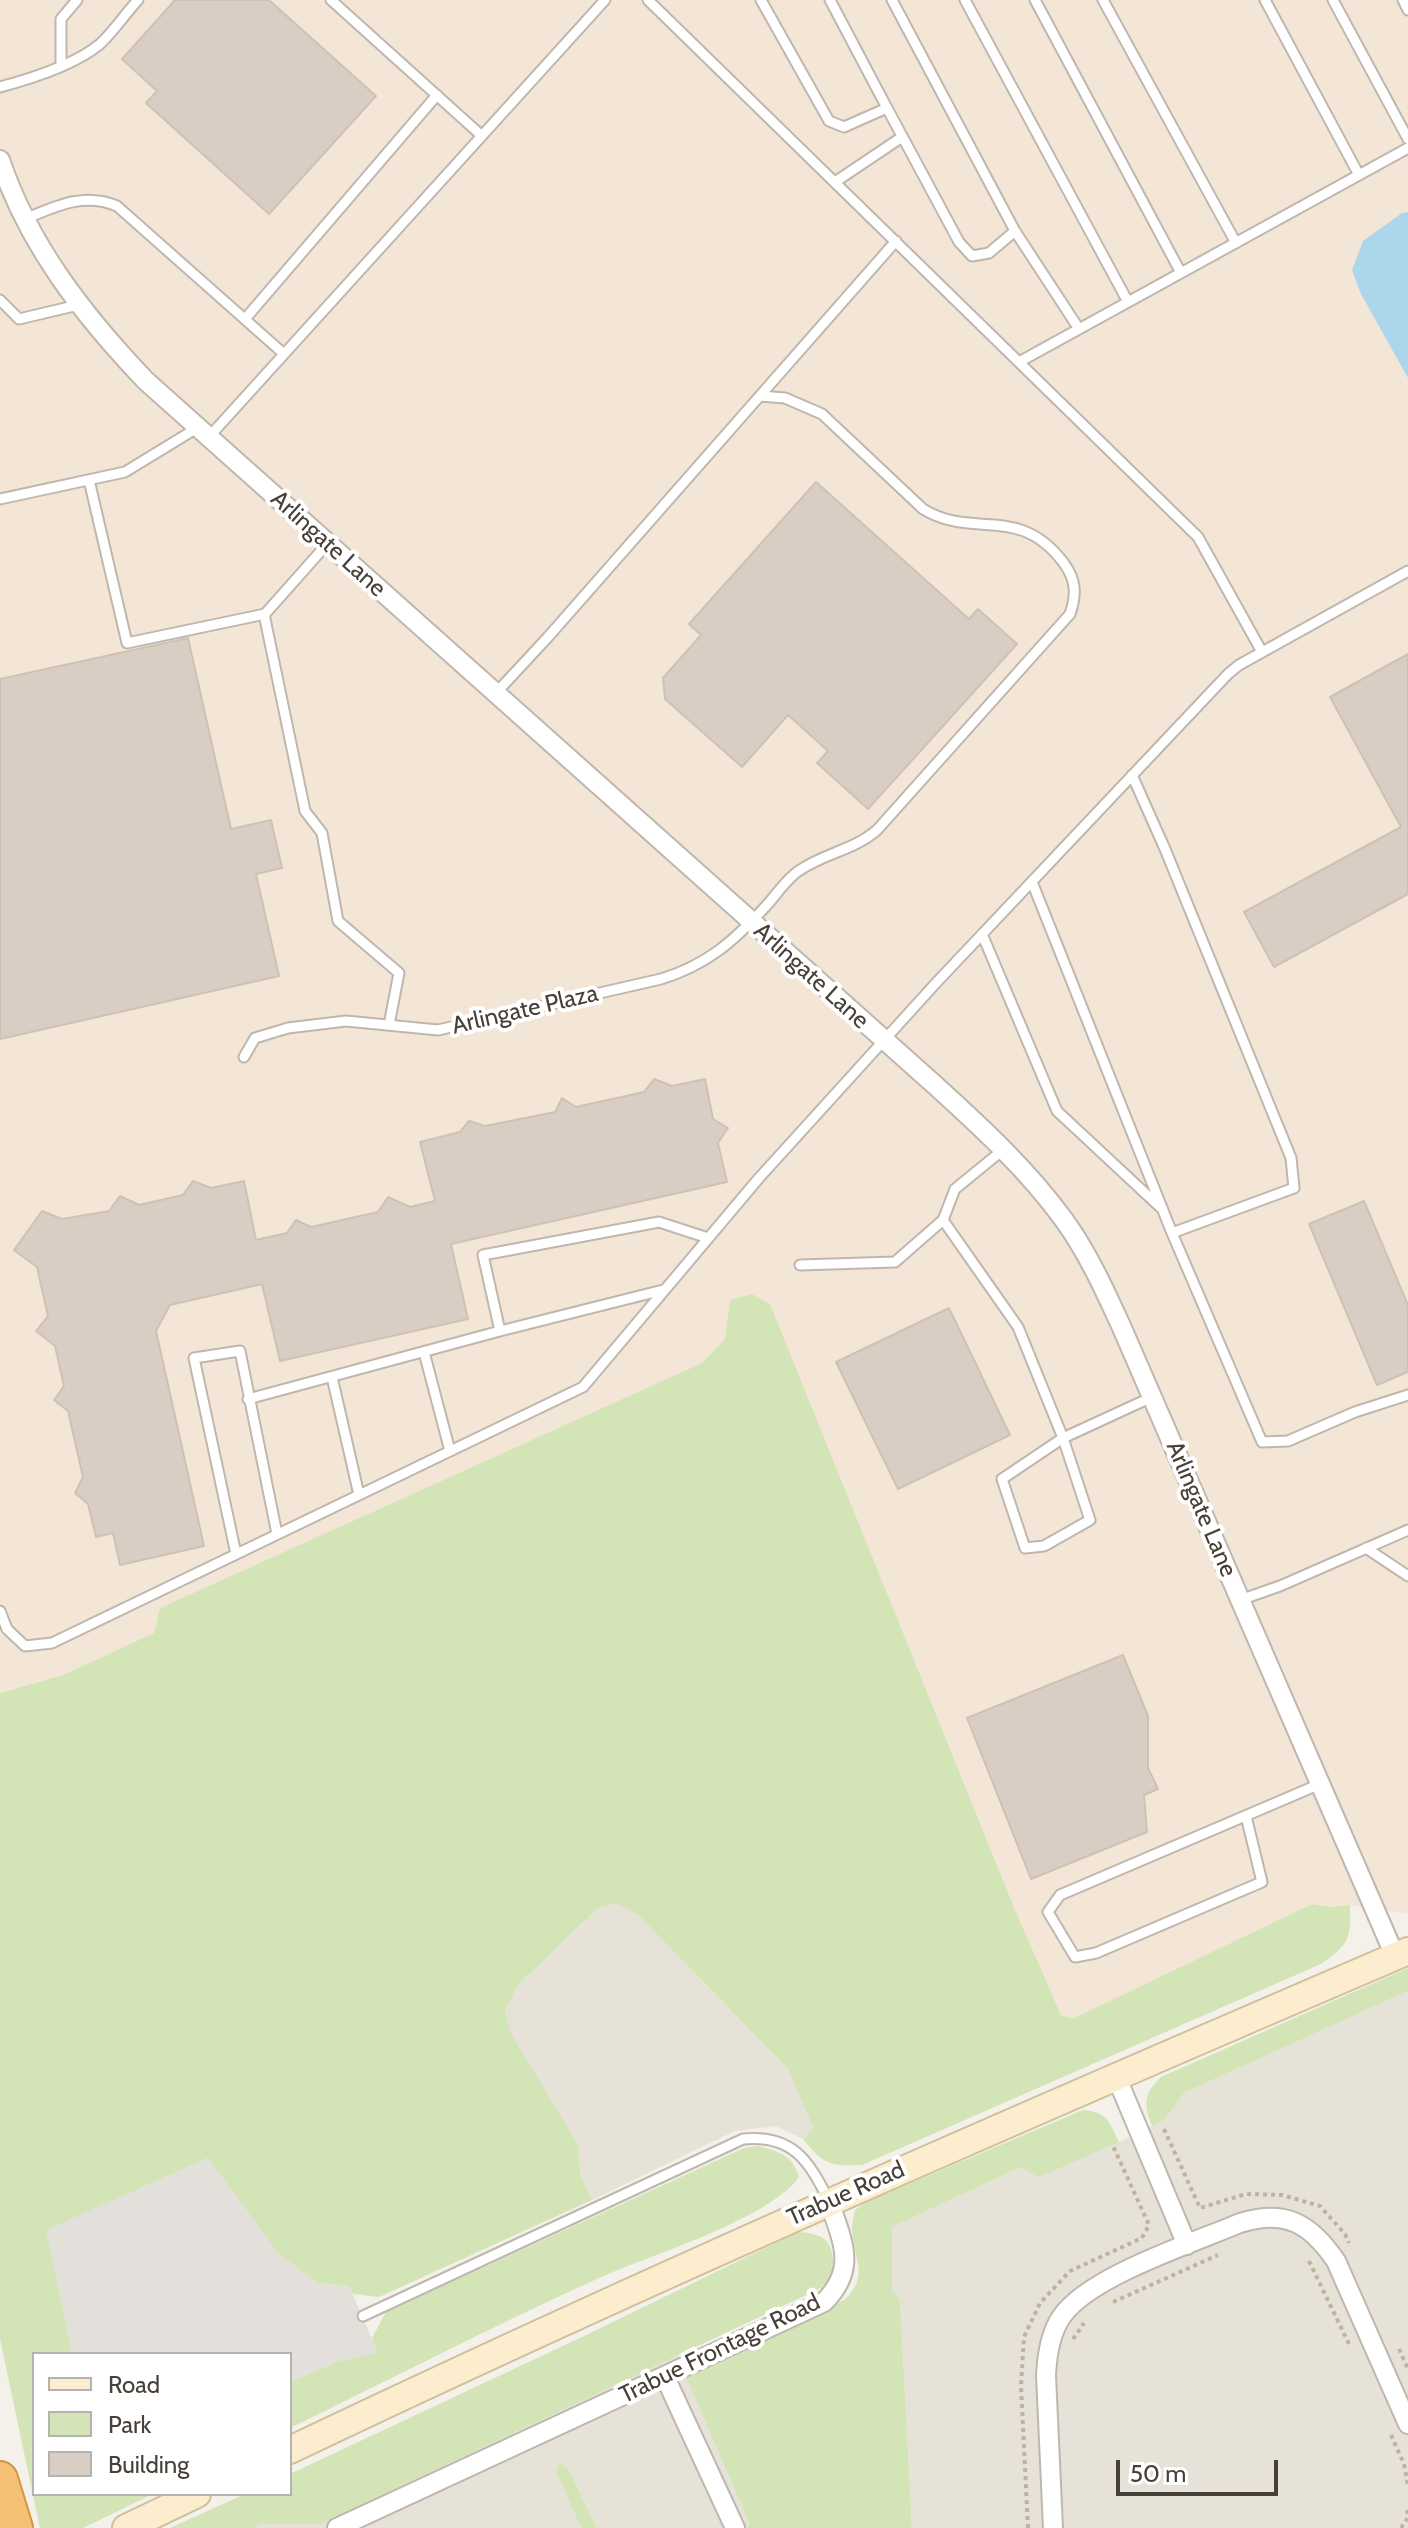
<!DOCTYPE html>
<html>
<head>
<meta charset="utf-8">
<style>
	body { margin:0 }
	#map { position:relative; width:1408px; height:2528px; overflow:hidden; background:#f4f0ea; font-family:Cabin,sans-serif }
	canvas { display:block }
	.legend { position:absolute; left:32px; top:2352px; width:260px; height:144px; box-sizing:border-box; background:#fff; border:2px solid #b5b3af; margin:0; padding:10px 14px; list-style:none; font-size:24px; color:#474038 }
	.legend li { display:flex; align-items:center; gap:16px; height:40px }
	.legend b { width:40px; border:2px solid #b5b3af }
	.scale { position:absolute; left:1116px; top:2460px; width:162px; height:36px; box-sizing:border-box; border:4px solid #474038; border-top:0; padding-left:10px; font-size:24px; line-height:28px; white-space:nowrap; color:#474038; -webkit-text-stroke:6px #fff; paint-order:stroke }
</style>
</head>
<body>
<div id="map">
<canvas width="1408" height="2528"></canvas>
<ul class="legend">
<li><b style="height:10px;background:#fbedcd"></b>Road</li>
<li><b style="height:22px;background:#d3e5b6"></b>Park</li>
<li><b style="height:22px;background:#d8cec3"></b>Building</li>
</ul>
<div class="scale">50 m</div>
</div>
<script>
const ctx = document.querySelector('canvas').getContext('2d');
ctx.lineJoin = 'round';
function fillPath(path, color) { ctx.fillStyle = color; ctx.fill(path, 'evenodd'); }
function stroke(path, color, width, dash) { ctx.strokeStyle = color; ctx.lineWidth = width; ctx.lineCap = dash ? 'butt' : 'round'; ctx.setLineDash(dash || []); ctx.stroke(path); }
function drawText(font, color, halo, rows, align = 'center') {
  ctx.font = font + ' Cabin,sans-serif'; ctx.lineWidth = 8; ctx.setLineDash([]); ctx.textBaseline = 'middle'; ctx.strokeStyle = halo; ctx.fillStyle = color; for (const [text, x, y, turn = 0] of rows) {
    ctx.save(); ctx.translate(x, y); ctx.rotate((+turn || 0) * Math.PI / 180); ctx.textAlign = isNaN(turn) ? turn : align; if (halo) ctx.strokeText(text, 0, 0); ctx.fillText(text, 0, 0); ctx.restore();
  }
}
const residential = new Path2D(`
	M616 1903 638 1915 788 2069 813 2128 803 2139 776 2126 735 2131 592 2200 580 2173 579 2146 510 2034 505 2010 519 1984 598 1908Z
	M1408 1991V2528H912L900 2299 892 2291V2227L1021 2167 1119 2142 1165 2120 1184 2093Z
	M678 2355 749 2523 748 2528H597L569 2470 557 2471 581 2528H255L262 2524 320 2523Z`);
const commercial = new Path2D(`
	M0 0H1408V1914L1350 1905 1330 1907 1312 1904 1072 2019 1061 2015 730 1301 725 1339 702 1363 160 1608 155 1633 63 1675 0 1693Z`);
const industrial = new Path2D(`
	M208 2158 279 2255 319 2283 349 2286 378 2353 338 2361 290 2382V2354H72L45 2230Z`);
const green = new Path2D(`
	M752 1294 770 1304 1015 1910 1061 2015 1072 2019 1312 1904 1330 1907 1350 1905C1351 1940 1349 1944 1321 1964L862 2165C828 2166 825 2165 803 2139L813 2128 788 2069 638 1915 616 1903 598 1908 519 1984 505 2010 511 2034 579 2146 580 2173 592 2200 379 2297 353 2294 349 2286 319 2283 279 2255 208 2158 46 2230 72 2354H34V2494H153L83 2528H40L0 2339V1693L63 1675 154 1633 160 1608 702 1363 725 1339 730 1300Z
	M1408 1968V1991L1184 2093 1165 2120 1152 2126C1143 2104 1144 2093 1161 2077Z
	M1083 2110C1108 2112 1109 2122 1119 2142L1039 2177 1021 2167 892 2227V2291L900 2299 912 2528H748L749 2523 686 2376 844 2300C871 2275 853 2260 852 2229 852 2223 854 2216 855 2210L868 2201Z
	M758 2146C779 2152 792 2154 799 2177 768 2220 650 2255 599 2278 495 2325 393 2378 290 2428V2382L338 2361 377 2353 372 2338 386 2312 744 2148Z
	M798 2232C829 2234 833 2243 834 2273L821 2288 320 2524H262L255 2528H170L245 2494H290V2474L582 2337Z
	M559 2463 569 2470 597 2528H581L556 2471Z`);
const water = new Path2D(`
	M1408 212V378L1361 294 1352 270 1363 241 1402 213Z`);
const building = new Path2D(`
	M175 0H269L376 96 269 214 146 103 157 91 122 59Z
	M816 482 969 619 978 609 1017 644 868 809 817 763 828 751 788 715 742 767 665 699 663 678 701 635 689 624Z
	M188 638 231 829 271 820 282 868 256 874 279 976 0 1039V679Z
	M1408 654V894L1274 967 1244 912 1401 827 1330 697Z
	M654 1079 672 1086 705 1079 713 1119 728 1128 718 1143 727 1182 451 1244 468 1319 280 1361 262 1284 170 1305 156 1331 204 1546 120 1565 113 1533 96 1537 88 1504 75 1493 83 1477 68 1411 54 1400 64 1386 55 1346 36 1331 48 1316 37 1267 14 1250 42 1211 62 1219 109 1211 120 1196 139 1205 183 1195 193 1181 211 1188 244 1181 256 1240 287 1233 296 1220 311 1227 378 1212 388 1197 410 1207 435 1201 420 1142 460 1132 469 1121 485 1126 555 1112 562 1098 576 1107 644 1092Z
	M1364 1201 1408 1305V1372L1377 1385 1309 1224Z
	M949 1308 1010 1435 898 1489 836 1362Z
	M1123 1655 1148 1716V1768L1158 1789 1144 1795 1147 1832 1031 1879 967 1718Z`);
const path = new Path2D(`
	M1164 2129 1200 2208 1246 2194 1282 2195 1320 2206 1345 2234 1349 2243
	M1309 2261 1349 2344
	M1113 2302 1218 2255
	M1073 2339 1084 2323
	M1399 2349 1408 2369
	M1391 2435 1404 2464 1408 2485
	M1028 2528 1021 2386 1024 2337 1040 2303 1070 2271 1142 2238 1149 2225 1113 2146
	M1401 2528 1407 2519 1408 2507`);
const service = new Path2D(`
	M331 0 482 136
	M648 0 1198 537 1262 652
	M761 0 829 121 844 127 887 108 959 242 972 256 989 253 1015 231 1079 329
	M830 0 887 108
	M892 0 1015 231
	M965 0 1128 302
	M1035 0 1181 273
	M1103 0 1236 243
	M1265 0 1359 175
	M1333 0 1408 139
	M1403 0 1408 10
	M61 64V19L77 0
	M0 87C30 79 76 64 100 44 114 31 125 14 138 0
	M835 182 902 137
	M25 219C56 206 84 192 117 206L284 354
	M0 300 19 319 78 305
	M245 319 437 95
	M1019 362 1408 148
	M208 438 605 0
	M89 480 127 643 265 614 328 543
	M0 499 125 472 197 428
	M264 614 305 811 322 833 338 921 399 973 389 1025
	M496 693 548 637 896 241
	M1132 775 1165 849 1291 1158 1294 1188 1172 1233 1262 1442 1288 1441 1355 1412 1408 1395
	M1032 882 1172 1233
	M982 934 1057 1111 1160 1207
	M244 1057 255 1038 288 1028 346 1021 438 1030 661 979C707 965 734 941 766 906 777 894 787 878 800 870 825 853 854 850 877 830L1070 614C1077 594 1076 579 1063 562 1018 503 973 540 923 509L822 414 785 398 760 396
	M943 1220 955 1189 1004 1149
	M800 1265 895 1262 943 1220 1018 1327 1063 1438 1090 1520 1044 1546 1025 1548 1002 1479 1063 1438 1152 1397
	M500 1331 663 1290
	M424 1352 450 1451
	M332 1377 359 1495
	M248 1399 500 1331 483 1255 659 1222 708 1238
	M1366 1548 1408 1576
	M236 1554 194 1358 240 1351 277 1534
	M1240 1600 1280 1586 1408 1530
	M0 1611 7 1629 25 1646 52 1643 583 1387 759 1178 936 983 1228 674 1239 665 1408 571
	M1246 1816 1262 1882 1096 1953 1075 1957 1048 1912 1060 1895 1320 1784
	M363 2316 743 2139C793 2134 809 2161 829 2201`);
const minor = new Path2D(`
	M0 160C29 246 84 316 146 381L936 1086C982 1128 1027 1169 1064 1220 1088 1253 1105 1291 1122 1328L1395 1956
	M1116 2076 1187 2245
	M665 2377 735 2528
	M337 2528 824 2302C858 2268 842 2241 829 2201
	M1053 2528 1046 2375C1047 2355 1050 2333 1062 2316 1090 2276 1193 2243 1240 2223 1285 2209 1310 2223 1336 2261L1408 2424`);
const secondary = new Path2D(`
	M290 2450C659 2274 1033 2112 1408 1951
	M126 2528 197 2494`);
const motorway = new Path2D(`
	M0 2479 15 2528`);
const streetNames = [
	["Arlingate Lane",328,544,42],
	["Arlingate Lane",811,976,42],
	["Arlingate Plaza",525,1010,-13],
	["Arlingate Lane",1201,1509,67],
	["Trabue Road",846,2194,-24],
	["Trabue Frontage Road",720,2349,-26]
];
fillPath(residential, '#e7e2d8');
fillPath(commercial, '#f4e6d7');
fillPath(industrial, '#e3dfdb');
fillPath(green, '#d3e5b6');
fillPath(water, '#abd6ec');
fillPath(building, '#d8cec3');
stroke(building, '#cfc2b4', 2);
stroke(service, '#bfb7ad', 13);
stroke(minor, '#bfb7ad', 22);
stroke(secondary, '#d0bf9c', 30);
stroke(motorway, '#d39545', 38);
stroke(path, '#bfb29f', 4, [4, 4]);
stroke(service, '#fff', 9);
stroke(minor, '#fff', 18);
stroke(secondary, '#fbedcd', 26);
stroke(motorway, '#f4c175', 34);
drawText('24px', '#474038', '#fff', streetNames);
</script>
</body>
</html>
